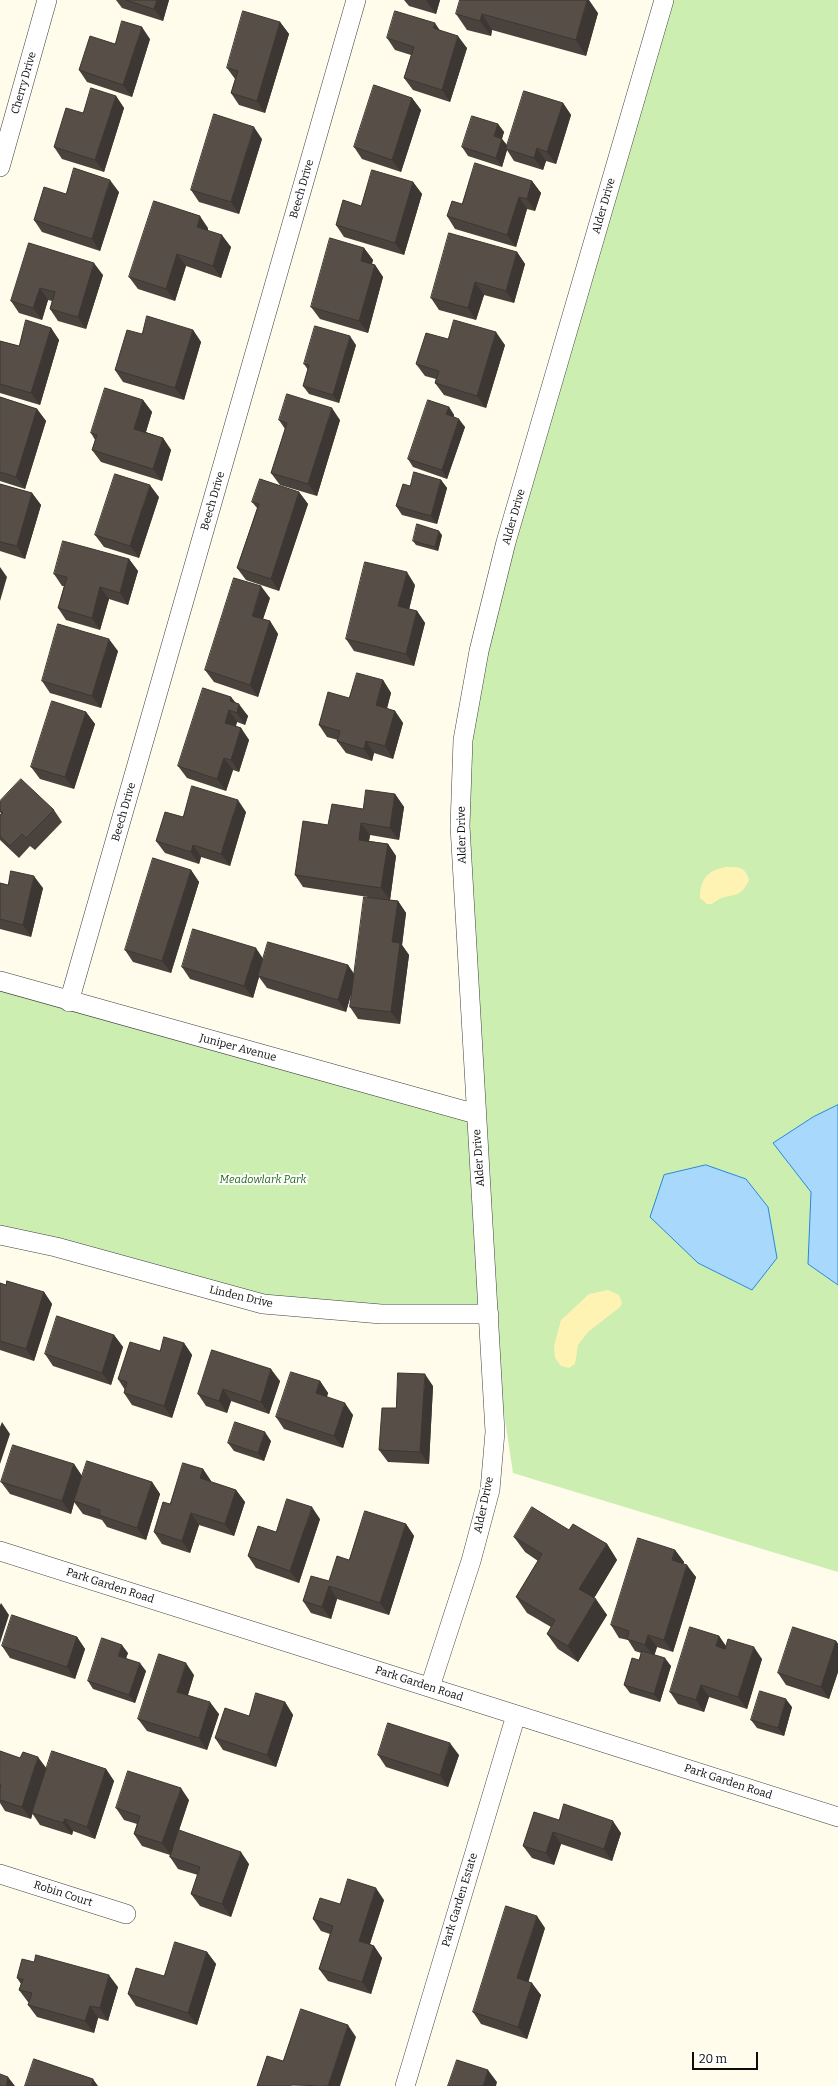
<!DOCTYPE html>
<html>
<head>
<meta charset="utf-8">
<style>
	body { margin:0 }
	#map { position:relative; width:838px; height:2086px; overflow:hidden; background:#fffceb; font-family:Bitter,serif }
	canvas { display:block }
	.scale { position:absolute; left:692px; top:2052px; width:66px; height:18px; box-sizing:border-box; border:2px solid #0c0c0c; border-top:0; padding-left:5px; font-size:12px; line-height:14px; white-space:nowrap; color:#0c0c0c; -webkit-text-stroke:3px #fff; paint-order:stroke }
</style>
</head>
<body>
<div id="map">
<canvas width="838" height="2086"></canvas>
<div class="scale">20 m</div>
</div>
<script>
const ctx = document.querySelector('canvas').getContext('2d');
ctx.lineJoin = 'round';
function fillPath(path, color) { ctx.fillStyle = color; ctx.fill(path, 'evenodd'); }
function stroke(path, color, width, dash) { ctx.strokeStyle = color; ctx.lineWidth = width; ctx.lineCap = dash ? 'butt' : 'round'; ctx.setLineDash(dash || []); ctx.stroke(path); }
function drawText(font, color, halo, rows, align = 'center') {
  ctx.font = font + ' Bitter,serif'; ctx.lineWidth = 4; ctx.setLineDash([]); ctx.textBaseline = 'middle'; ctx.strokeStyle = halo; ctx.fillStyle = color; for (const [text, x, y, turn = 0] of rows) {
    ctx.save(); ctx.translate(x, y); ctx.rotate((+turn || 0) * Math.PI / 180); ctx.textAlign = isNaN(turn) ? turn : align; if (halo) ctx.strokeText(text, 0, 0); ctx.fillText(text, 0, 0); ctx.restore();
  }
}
const green = new Path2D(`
	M664 0H838V1572L513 1473 489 1314 263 1304 0 1235V981L476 1114 460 826 479 651Z`);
const sand = new Path2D(`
	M726 867C738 867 745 866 749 880 739 903 728 890 712 904H707L700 898C700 880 707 870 726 867Z
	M608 1290 619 1295 622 1303 620 1307 588 1332 578 1345 575 1364 569 1368 561 1366 555 1358 554 1346 561 1320 589 1294Z`);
const water = new Path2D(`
	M838 1105V1285L808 1264 811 1192 773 1143 813 1117Z
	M706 1165 746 1179 768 1207 777 1258 752 1290 698 1263 650 1217 664 1175Z`);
const minor = new Path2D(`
	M0 167 47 0
	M0 981 476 1114
	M69 1002 356 0
	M0 1235 56 1247 263 1304 381 1314H489
	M0 1551 838 1817
	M430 1687 471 1561 490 1490 495 1432 460 826 463 740 479 651 506 542 664 0
	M0 1874 126 1914
	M405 2086 516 1715`);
const wall = new Path2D(`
	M116 0H169L163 21 122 8Z
	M404 0H440L436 14 409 6Z
	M598 13 586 56 492 30 491 36 467 30 456 14Z
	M280 22 289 34 265 113 239 105 231 93 235 79 227 68Z
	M439 30 467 48 450 102 413 90 404 78 411 55 395 50 387 38Z
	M150 39 132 97 87 82 79 70 115 44Z
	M116 96 124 108 104 172 62 159 54 147 83 113Z
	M412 98 421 110 401 172 362 159 354 147Z
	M563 103 571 115 556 164 546 161 543 170 514 161 507 150 502 167 468 156 462 147 498 124 504 132 502 139 507 145Z
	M262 139 239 214 199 202 191 190Z
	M532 181 541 193 535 211 527 209 516 247 455 229 447 216 462 204Z
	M413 182 422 194 404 255 344 237 336 225 361 206Z
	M119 192 100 251 42 232 34 220 66 194Z
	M208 228V231L231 247 221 278 186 266 175 301 138 289 129 277Z
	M29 243 103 275 86 329 58 321 50 309 52 301 48 300 42 320 19 313 11 301Z
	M364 248 373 260 372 264 375 265 383 277 368 333 320 319 311 307Z
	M517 252 525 264 514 303 484 295 476 320 439 310 431 298Z
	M51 328 59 340 40 405 0 393V341L19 346Z
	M193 330 201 342 184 400 123 382 115 370 142 334Z
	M448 339 505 345 486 408 444 395 435 383 436 379 425 376 416 364Z
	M356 345 339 403 309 394 303 386 308 370 304 364Z
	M0 397 37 409 46 421 25 489 0 481Z
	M143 400 152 412 146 432 163 438 171 450 162 481 101 462 92 450 95 440 91 433Z
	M449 407 454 415V417L465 427 447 479 413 467 408 459Z
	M279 420H340L317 496 280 485 271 473 285 429Z
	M441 480 447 488 437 524 402 515 396 506 410 486Z
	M0 484 32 493 41 505 25 559 0 551Z
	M299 492 308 504 279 591 246 580 237 568 257 508 252 502Z
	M159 497 139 558 104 547 95 535Z
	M442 535 438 551 416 545 413 541Z
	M129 559 138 571 128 605 109 599 100 630 66 620 58 608 64 586H62L54 574Z
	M415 585 409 609 417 611 425 623 414 666 354 651 346 639Z
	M270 598 263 619 270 621 278 634 258 697 214 682 205 670Z
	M118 651 101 708 50 693 42 681Z
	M383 680 391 693 387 709 395 711 403 723 393 759 374 753 372 761 346 753 337 741 338 740 327 737 319 725 349 698Z
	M231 697 236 703 248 716 245 725 237 722 236 726 241 728 249 740 239 772 233 770 226 791 187 778 178 766Z
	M86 712 95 724 74 789 40 779 31 767Z
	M395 794 404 807 399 840 370 835 369 841 388 844 396 856 390 900 398 901 406 913 402 945 409 955 400 1024 358 1019 350 1007 351 994 346 1012 267 988 259 977 253 998 190 979 182 967 263 959 348 965 354 974 368 897 303 887 295 875 328 825Z
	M0 801 54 810 62 822 35 850 30 846 19 858 0 840V815L1 814 0 812Z
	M246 812 230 866 201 857 199 864 165 853 156 841 183 817Z
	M191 870 199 882 171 973 133 962 125 950Z
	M0 883 8 885 43 888 31 937 0 929Z
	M0 1283 6 1285 44 1292 52 1304 34 1361 0 1350Z
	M114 1335 123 1347 111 1385 53 1366 45 1354Z
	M184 1343 192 1355 172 1418 132 1405 124 1393 125 1390 118 1379 160 1351Z
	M212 1350 280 1381 269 1414 231 1401 227 1413 206 1406 198 1394Z
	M320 1381 328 1393 327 1397 353 1415 343 1448 284 1429 276 1417Z
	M433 1386 429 1464 388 1462 379 1450 396 1408Z
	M271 1441 264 1461 234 1451 228 1443Z
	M74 1464 82 1476 152 1482 160 1494 146 1540 107 1527 102 1520 83 1514 74 1502 71 1514 10 1494 1 1482Z
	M203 1469 211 1481V1482L236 1490 245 1502 234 1536 199 1525 190 1553 162 1544 154 1532 170 1504Z
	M320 1519 299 1583 256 1568 248 1556Z
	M406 1524 414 1536 389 1615 337 1599 331 1619 311 1613 303 1601 329 1581 349 1560Z
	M569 1530 607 1544 617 1560 594 1598 607 1615 578 1662 558 1649 547 1634 551 1627 527 1613 516 1597 538 1561 525 1552 514 1537Z
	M675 1550 684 1562 683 1564 696 1577 673 1652 657 1647 654 1655 671 1666 660 1702 630 1693 624 1685 639 1660 641 1653 635 1651 628 1640 619 1638 611 1625Z
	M719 1636 726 1646 762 1659 747 1709 709 1697 704 1712 678 1704 670 1692Z
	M77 1637 85 1649 75 1679 10 1658 2 1646Z
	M836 1641 838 1644V1672L829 1699 786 1685 778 1673Z
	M128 1653 126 1658 146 1671 135 1703 93 1689 88 1681Z
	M194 1675 188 1695 219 1714 207 1750 147 1731 138 1719Z
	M285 1702 293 1715 276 1767 223 1750 215 1738 249 1716Z
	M792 1707 784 1736 757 1728 751 1720Z
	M0 1751 46 1768 106 1769 114 1781 95 1839 73 1831 72 1835 40 1825 32 1813 31 1819 5 1811 0 1803Z
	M378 1755H459L448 1787 386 1767Z
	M189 1800 173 1847 249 1864 231 1917 200 1906 191 1894 198 1875 178 1869 170 1857V1855L142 1846 134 1834 137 1824 124 1820 116 1808Z
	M559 1820 621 1833 612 1861 561 1844 554 1865 532 1858 523 1846Z
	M384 1900 370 1944 374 1946 382 1958 371 1994 328 1981 319 1969 330 1934 321 1931 313 1919 340 1904Z
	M545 1928 528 1981 541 1995 527 2039 481 2024 473 2012Z
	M207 1952 216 1964 197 2025 136 2006 128 1994 164 1976Z
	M17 1978 118 1987 108 2021 98 2018 94 2033 37 2017 28 2005 29 2002H28L19 1990 21 1984Z`);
const shadedWall = new Path2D(`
	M157 0H169L163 21 154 9Z
	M426 0H440L436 14Z
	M587 0H589L598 13 586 56 576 40Z
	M482 14 492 30 491 36 480 21Z
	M280 22 289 34 265 113 257 101Z
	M435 23 443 35 433 28Z
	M142 27 150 39 132 97 123 85Z
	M458 36 467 48 450 102 442 90Z
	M116 96 124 108 104 172 95 160Z
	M412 98 421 110 401 172 392 160Z
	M563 103 571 115 556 164 547 152Z
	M498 124 504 132 500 144 494 136Z
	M254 127 262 139 239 214 231 202Z
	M502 139 508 147 506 149 507 150 502 167 496 158Z
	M537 148 546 161 543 170 534 158Z
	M110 180 119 192 100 251 92 239Z
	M532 181 541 193 535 211 527 199Z
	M413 182 422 194 404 255 395 243Z
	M519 197 527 209 516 247 507 235Z
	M200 216 208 228 205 239 197 227Z
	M222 235 231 247 221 278 213 266Z
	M364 248 373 260 369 273 361 261Z
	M517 252 525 264 514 303 506 291Z
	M177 254 186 266 175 301 166 289Z
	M94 263 103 275 86 329 78 317Z
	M375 265 383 277 368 333 359 321Z
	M475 282 484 295 476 320 468 308Z
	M40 288 48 300 42 320 33 308Z
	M51 328 59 340 40 405 31 393Z
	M193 330 201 342 184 400 175 388Z
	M496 332 505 345 486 408 477 396Z
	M350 336 356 345 339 403 333 395Z
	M143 400 152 412 143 441 134 429Z
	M449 407 454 415 452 423 446 414Z
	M332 408 340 420 317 496 308 484Z
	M37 409 46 421 25 489 16 477Z
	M459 419 465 427 447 479 442 470Z
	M163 438 171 450 162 481 153 469Z
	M441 480 447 488 437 524 431 516Z
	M150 485 159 497 139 558 130 546Z
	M299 492 308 504 279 591 271 579Z
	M32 493 41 505 25 559 17 546Z
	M439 531 442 535 438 551 435 547Z
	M129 559 138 571 128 605 120 593Z
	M0 567 7 577 0 601Z
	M407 572 415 585 407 618 398 606Z
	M261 586 270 598 260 628 252 616Z
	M100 587 109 599 100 630 92 618Z
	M417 611 425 623 414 666 406 654Z
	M270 621 278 634 258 697 250 685Z
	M109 639 118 651 101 708 92 696Z
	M383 680 391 693 384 717 376 705Z
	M231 697 238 707 239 704 248 716 245 725 237 713 230 701Z
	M229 710 237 722 233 735 225 723Z
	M395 711 403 723 393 759 385 746Z
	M86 712 95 724 74 789 65 777Z
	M241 728 249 740 239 772 231 760Z
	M366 741 374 753 372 761 364 749Z
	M224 758 233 770 226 791 217 779Z
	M395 794 404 807 399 840 390 828Z
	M238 800 246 812 230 866 221 854Z
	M361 823 370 835 367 852 359 840Z
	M388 844 396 856 390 900 381 888Z
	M193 845 201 857 199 864 191 852Z
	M191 870 199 882 171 973 162 961Z
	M34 876 43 888 31 937 23 925Z
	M398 901 406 913 402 945 409 955 400 1024 391 1012 392 942Z
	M256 948 264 960 258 976 259 977 253 998 244 986Z
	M348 965 356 977 346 1012 338 1000Z
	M44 1292 52 1304 34 1361 26 1349Z
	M114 1335 123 1347 111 1385 102 1373Z
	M184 1343 192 1355 172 1418 164 1406Z
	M271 1369 280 1381 269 1414 261 1402Z
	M425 1374 433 1386 429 1464 420 1452Z
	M320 1381 328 1393 324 1405 316 1393Z
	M223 1389 231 1401 227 1413 219 1401Z
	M345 1403 353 1415 343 1448 334 1436Z
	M2 1422 10 1434 0 1464V1427Z
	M265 1432 271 1441 264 1461 258 1453Z
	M74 1464 82 1476 71 1514 62 1501Z
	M203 1469 211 1481 208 1490 200 1478Z
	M152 1482 160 1494 146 1540 137 1528Z
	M236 1490 245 1502 234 1536 225 1524Z
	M312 1507 320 1519 299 1583 290 1571Z
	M191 1513 199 1525 190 1553 182 1541Z
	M406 1524 414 1536 389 1615 380 1603Z
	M607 1544 617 1560 590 1605 579 1589Z
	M675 1550 684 1562 681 1572 672 1560Z
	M687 1565 696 1577 673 1652 664 1640Z
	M329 1586 337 1599 331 1619 322 1607Z
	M596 1599 607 1615 578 1662 568 1646Z
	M1 1603 9 1615 0 1643V1605Z
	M648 1635 657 1647 654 1657 645 1645Z
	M719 1636 727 1648 724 1658 716 1646Z
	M77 1637 85 1649 75 1679 67 1667Z
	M836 1641 838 1644V1672L829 1699 821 1687Z
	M122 1645 128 1653 124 1664 118 1656Z
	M754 1647 762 1659 747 1709 738 1697Z
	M665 1658 671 1666 660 1702 654 1694Z
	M140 1663 146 1671 135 1703 129 1695Z
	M186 1663 194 1675 185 1704 177 1692Z
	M701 1685 709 1697 704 1712 696 1700Z
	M786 1699 792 1707 784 1736 778 1728Z
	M210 1702 219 1714 207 1750 199 1738Z
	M285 1702 293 1715 276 1767 267 1755Z
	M450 1743 459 1755 448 1787 440 1775Z
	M38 1757 47 1769 31 1819 22 1807Z
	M106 1769 114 1781 95 1839 87 1827Z
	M181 1788 189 1800 171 1855 162 1843Z
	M65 1819 73 1831 72 1835 63 1823Z
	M613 1821 621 1833 612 1861 604 1849Z
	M553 1832 561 1844 554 1865 546 1853Z
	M241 1852 249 1864 231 1917 222 1904Z
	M376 1888 384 1900 367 1953 359 1941Z
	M537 1916 545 1928 526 1990 517 1978Z
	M374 1946 382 1958 371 1994 362 1982Z
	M207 1952 216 1964 197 2025 188 2013Z
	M109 1975 118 1987 108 2021 100 2008Z
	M532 1983 541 1995 527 2039 518 2027Z
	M90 2006 98 2018 94 2033 85 2021Z
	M348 2025 356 2037 340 2086H328Z
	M488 2070 497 2082 496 2086H483Z
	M8 2077 15 2086H6Z
	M93 2079 98 2086H91Z`);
const building = new Path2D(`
	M126 0H157L154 9Z
	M460 0H587L576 40 482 14 480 21 456 14Z
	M243 11 280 22 257 101 231 93 238 71 227 68Z
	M395 11 435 23 433 28 458 36 442 90 404 78 414 47 387 38Z
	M122 21 142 27 123 85 79 70 90 36 115 44Z
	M374 85 412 98 392 160 354 147Z
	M91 88 116 96 95 160 54 147 66 108 83 113Z
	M524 91 563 103 547 152 537 148 534 158 506 149Z
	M214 114 254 127 231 202 191 190Z
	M472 116 498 124 494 136 502 139 496 158 462 147Z
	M475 163 532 181 527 199 519 197 507 235 447 216 452 201 462 204Z
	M74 168 110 180 92 239 34 220 44 187 66 194Z
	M372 170 413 182 395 243 336 225 343 200 361 206Z
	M154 201 200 216 197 227 222 235 213 266 177 254 166 289 129 277Z
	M449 233 517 252 506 291 475 282 468 308 431 298Z
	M330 238 364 248 361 261 375 265 359 321 311 307Z
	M29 243 94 263 78 317 50 309 55 292 40 288 33 308 11 301Z
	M147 316 193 330 175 388 115 370 127 330 142 334Z
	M26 320 51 328 31 393 0 384V341L19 346Z
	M454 320 496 332 477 396 435 383 439 371 416 364 426 333 448 339Z
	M315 326 350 336 333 395 303 386 309 365 304 364Z
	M105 388 143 400 134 429 163 438 153 469 92 450 97 435 91 433Z
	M287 394 332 408 308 484 271 473 287 423 279 420Z
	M0 397 37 409 16 477 0 472Z
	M428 400 449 407 446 414 459 419 442 470 408 459Z
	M414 472 441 480 431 516 396 506 403 484 410 486Z
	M115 474 150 485 130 546 95 535Z
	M260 479 299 492 271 579 237 568 259 504 252 502Z
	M0 484 32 493 17 546 0 542Z
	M417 524 439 531 435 547 413 541Z
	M63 541 129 559 120 593 100 587 92 618 58 608 67 577 54 574Z
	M365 562 407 572 398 606 417 611 406 654 346 639Z
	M234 578 261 586 252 616 270 621 250 685 205 670Z
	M58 624 109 639 92 696 42 681Z
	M357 673 383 680 376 705 395 711 385 746 366 741 364 749 337 741 340 731 319 725 328 692 349 698Z
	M203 688 231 697 230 701 239 704 237 713 229 710 225 723 241 728 231 760 224 758 217 779 178 766Z
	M52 701 86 712 65 777 31 767Z
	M21 779 54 810 26 838 22 834 10 846 0 836V815L3 813 0 810V801Z
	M192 786 238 800 221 854 193 845 191 852 156 841 165 812 183 817Z
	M366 790 395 794 390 828 361 823 359 840 388 844 381 888 295 875 303 821 328 825 332 804 363 809Z
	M153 858 191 870 162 961 125 950Z
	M11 871 34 876 23 925 0 919V883L8 885Z
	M364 897 398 901 392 942 400 943 391 1012 350 1007Z
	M193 929 256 948 244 986 182 967Z
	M268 942 348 965 338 1000 258 976Z
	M7 1281 44 1292 26 1349 0 1341V1283L6 1285Z
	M57 1316 114 1335 102 1373 45 1354Z
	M164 1337 184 1343 164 1406 124 1393 127 1382 118 1379 130 1342 160 1351Z
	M212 1350 271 1369 261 1402 223 1389 219 1401 198 1394Z
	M291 1372 320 1381 316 1393 345 1403 334 1436 276 1417Z
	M398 1373 425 1374 420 1452 379 1450 382 1408H396Z
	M235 1422 265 1432 258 1453 228 1443Z
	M13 1445 74 1464 62 1501 1 1482Z
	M87 1461 152 1482 137 1528 99 1515 100 1510 74 1501Z
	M183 1463 203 1469 200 1478 236 1490 225 1524 191 1513 182 1541 154 1532 163 1502 170 1504Z
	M287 1499 312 1507 290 1571 248 1556 258 1526 276 1532Z
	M532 1507 569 1530 573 1524 607 1544 579 1589 596 1599 568 1646 547 1634 555 1620 516 1597 542 1554 514 1537Z
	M365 1511 406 1524 380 1603 329 1586 322 1607 303 1601 311 1576 329 1581 337 1556 349 1560Z
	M638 1538 675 1550 672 1560 687 1565 664 1640 648 1635 645 1645 627 1639 629 1631 611 1625Z
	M12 1615 77 1637 67 1667 2 1646Z
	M690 1627 719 1636 716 1646 725 1649 728 1639 754 1647 738 1697 701 1685 696 1700 670 1692Z
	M793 1627 836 1641 821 1687 778 1673Z
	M102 1638 122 1645 118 1656 140 1663 129 1695 88 1681Z
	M642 1651 665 1658 654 1694 624 1685 632 1658 639 1660Z
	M159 1654 186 1663 177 1692 210 1702 199 1738 138 1719Z
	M760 1691 786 1699 778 1728 751 1720Z
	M256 1693 285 1702 267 1755 215 1738 225 1708 249 1716Z
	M388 1723 450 1743 440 1775 378 1755Z
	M0 1751 20 1758 23 1752 38 1757 22 1807 0 1800V1788L1 1785H0Z
	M52 1751 106 1769 87 1827 65 1819 63 1823 32 1813Z
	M128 1771 181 1788 162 1843 134 1834 140 1816 116 1808Z
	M564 1804 613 1821 604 1849 553 1832 546 1853 523 1846 534 1812 559 1820Z
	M179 1830 241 1852 222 1904 191 1894 200 1867 170 1857Z
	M348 1879 376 1888 359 1941 374 1946 362 1982 319 1969 333 1926 313 1919 320 1898 340 1904Z
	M506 1906 537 1916 517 1978 532 1983 518 2027 473 2012Z
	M175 1942 207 1952 188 2013 128 1994 136 1968 164 1976Z
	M36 1955 109 1975 100 2008 90 2006 85 2021 28 2005 32 1993 19 1990 23 1979 17 1978 22 1959 34 1962Z
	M301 2009 348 2025 328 2086 291 2085V2086H257L267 2056 283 2061Z
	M34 2059 93 2079 91 2086H25Z
	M457 2060 488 2070 483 2086H448Z
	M0 2074 8 2077 6 2086H0Z`);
const streetNames = [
	["Cherry Drive",24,83,-74],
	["Beech Drive",302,189,-74],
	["Alder Drive",604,206,-74],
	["Beech Drive",213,501,-74],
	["Alder Drive",514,517,-74],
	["Beech Drive",124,812,-74],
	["Alder Drive",462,835,-91],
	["Juniper Avenue",238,1048,15],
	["Alder Drive",479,1158,-94],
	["Linden Drive",241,1297,13],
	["Alder Drive",484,1505,-78],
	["Park Garden Road",110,1586,18],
	["Park Garden Road",419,1684,18],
	["Park Garden Road",728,1782,18],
	["Robin Court",63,1894,18],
	["Park Garden Estate",460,1900,-73]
];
const parkNames = [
	["Meadowlark Park",263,1180]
];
fillPath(green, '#cceeb0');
fillPath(sand, '#fff3b3');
fillPath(water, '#a9d8fd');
stroke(water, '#2988db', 1);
stroke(minor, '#3f3f3f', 20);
stroke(minor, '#fff', 19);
fillPath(wall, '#4a433d');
fillPath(shadedWall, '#3c3732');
fillPath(building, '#564e47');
stroke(building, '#3c3732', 1);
drawText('11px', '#0c0c0c', '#fff', streetNames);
drawText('italic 11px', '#226a16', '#fff', parkNames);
</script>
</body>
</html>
